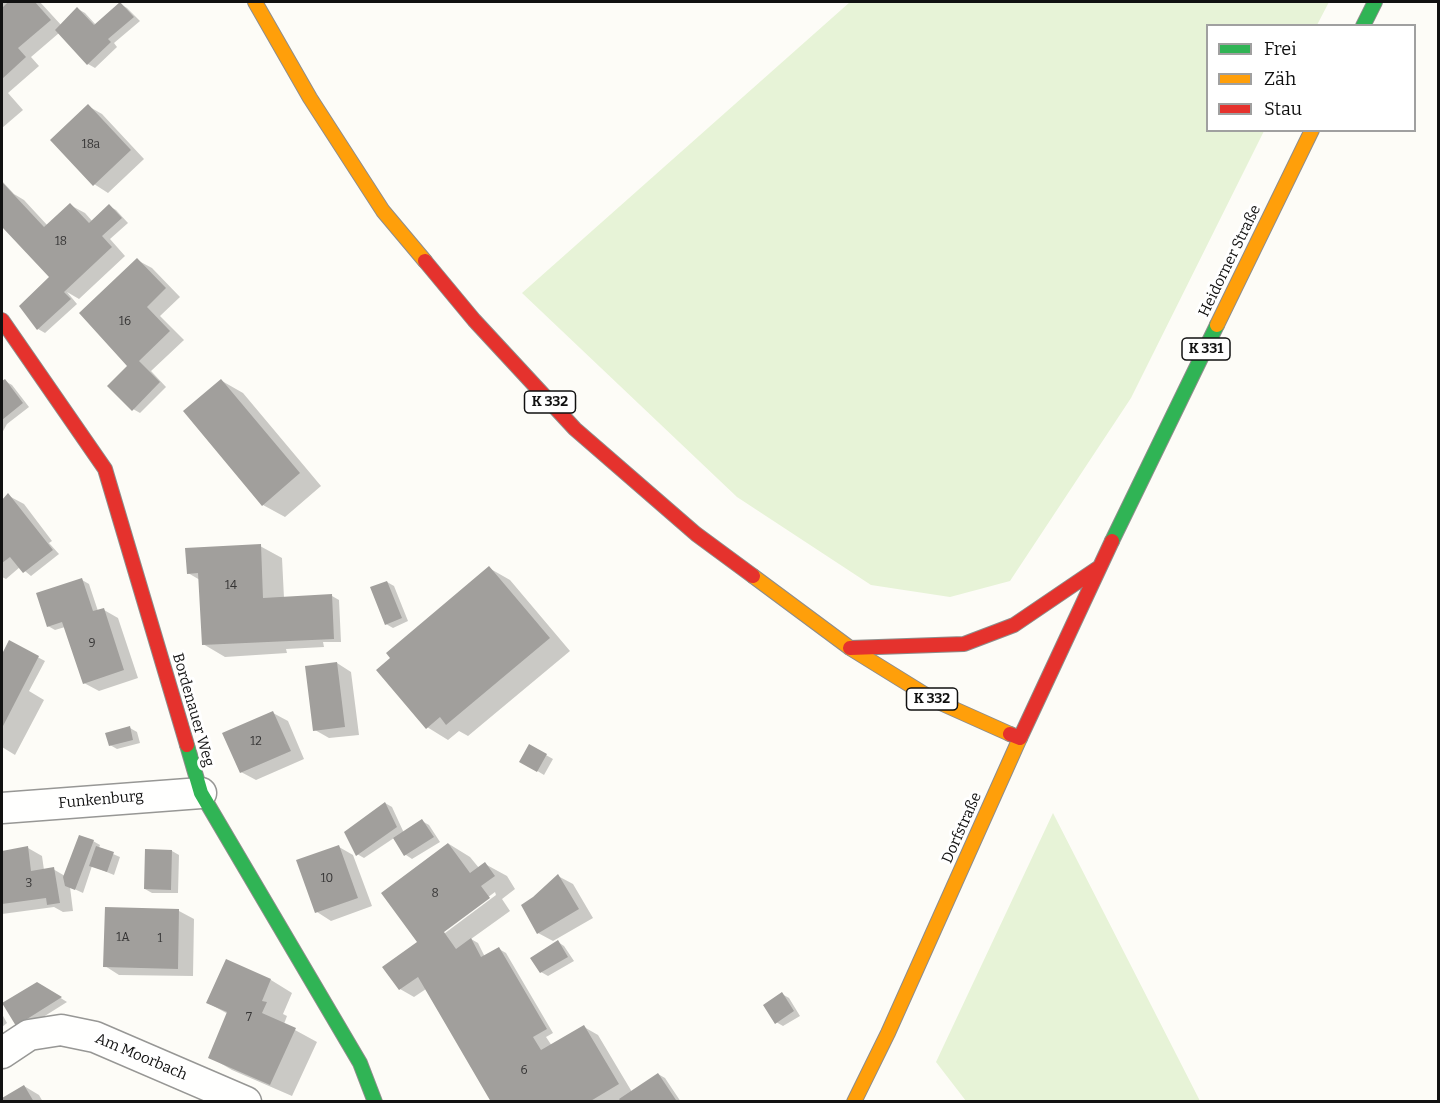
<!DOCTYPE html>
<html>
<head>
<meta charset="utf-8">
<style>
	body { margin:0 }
	#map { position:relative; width:1440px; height:1103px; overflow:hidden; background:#fdfcf7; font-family:Bitter,serif }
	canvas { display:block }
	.frame { position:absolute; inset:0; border:3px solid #111; pointer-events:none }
	.legend { position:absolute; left:1206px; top:24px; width:210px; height:108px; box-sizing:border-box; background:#fff; border:2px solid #a0a0a0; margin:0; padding:8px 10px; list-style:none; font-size:18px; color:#111 }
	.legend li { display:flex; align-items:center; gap:12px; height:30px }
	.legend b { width:30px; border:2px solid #a0a0a0 }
</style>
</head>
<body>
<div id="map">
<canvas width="1440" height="1103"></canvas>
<div class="frame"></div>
<ul class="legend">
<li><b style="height:8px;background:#30b455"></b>Frei</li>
<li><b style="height:8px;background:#ff9f0a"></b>Zäh</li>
<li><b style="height:8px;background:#e5322d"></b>Stau</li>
</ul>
</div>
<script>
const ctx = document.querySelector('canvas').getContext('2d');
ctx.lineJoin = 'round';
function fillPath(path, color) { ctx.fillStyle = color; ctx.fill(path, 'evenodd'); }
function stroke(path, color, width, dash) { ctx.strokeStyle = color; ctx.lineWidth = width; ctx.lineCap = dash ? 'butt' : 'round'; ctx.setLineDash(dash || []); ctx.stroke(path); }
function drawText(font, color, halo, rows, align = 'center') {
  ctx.font = font + ' Bitter,serif'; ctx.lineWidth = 6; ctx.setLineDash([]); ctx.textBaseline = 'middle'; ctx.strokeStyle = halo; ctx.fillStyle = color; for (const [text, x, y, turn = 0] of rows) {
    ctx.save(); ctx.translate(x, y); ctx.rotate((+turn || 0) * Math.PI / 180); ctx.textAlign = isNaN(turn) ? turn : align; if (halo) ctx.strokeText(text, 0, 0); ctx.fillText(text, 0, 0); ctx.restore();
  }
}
const green = new Path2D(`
	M850 2H1329L1317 25 1208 26V130L1264 131 1131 398 1010 581 950 597 871 585 737 497 522 293Z
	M1053 813 1200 1101H966L936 1062Z`);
const shadow = new Path2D(`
	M2 2H40L62 26 78 9 85 13 96 25 120 4 127 8 140 21 114 43 117 47 95 68 88 64 59 33 31 57 39 66 8 93 23 110 2 128Z
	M88 106 102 114 144 159 108 193 94 184Z
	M2 181 14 194 24 200 48 226 70 205 85 213 93 222 109 206 116 210 128 223 110 239 125 256 79 299 67 292 77 304 45 333 38 329 21 306 56 282 2 224Z
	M137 260 152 268 180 297 160 316 184 340 151 371 166 387 140 413 133 409 129 366Z
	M5 381 12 385 29 407 7 424 2 433V383Z
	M222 381 243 393 321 486 285 517 263 505Z
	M9 496 24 504 52 541 49 543 59 554 31 576 20 567 6 579 2 577V502Z
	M260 546 282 558 284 598 332 596 339 600 341 642H323L324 647 286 649 287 653 225 657 203 644 200 580 188 573Z
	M489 568 510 580 570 651 468 736 459 731 448 740 427 727 392 658Z
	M82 580 89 584 98 611 104 610 118 618 138 678 99 691 84 683 65 627 55 630 48 626Z
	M387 582 394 586 408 621 393 628 386 624Z
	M9 642 45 661 29 691 44 700 15 755 2 747V657Z
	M337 663 351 672 359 735 329 738 315 730Z
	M273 713 288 721 304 759 256 780 241 772Z
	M130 728 137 732 140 743 117 749 110 745Z
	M530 746 553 759 544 775 521 761Z
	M385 803 392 807 404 833 422 821 429 825 440 842 412 859 406 855 394 838 364 858 357 854Z
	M93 841 100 845 99 848 120 857 114 875 92 866 83 893 70 887 73 911 63 912 54 907 2 914V852L28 848 42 856 44 870 53 869 65 876Z
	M449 844 470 857 479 868 485 864 507 876 515 889 502 899 510 911 471 939 478 943 485 957 499 949 506 953 553 1033 546 1037 552 1046 584 1027 598 1035 632 1092 658 1074 665 1078 681 1102H622L621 1099 617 1102H492L426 989 414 997 400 989 417 943ZM495 892 496 895 429 945V941Z
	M339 847 353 855 372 906 331 921 317 912Z
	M172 851 179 855 178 893H152L145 889Z
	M558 876 573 884 593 918 553 941 538 933Z
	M179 911 194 919 193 976 119 975 105 966Z
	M558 942 564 946 574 961 548 976 541 972Z
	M227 961 271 980 292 993 283 1014 287 1016 284 1024 317 1042 292 1096 232 1070 210 1057 228 1014 208 1003Z
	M37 983 67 1002 24 1029 17 1025Z
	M782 994 789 998 800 1016 783 1026 776 1022Z
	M2 1014 7 1023 2 1027Z
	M24 1086 39 1095 43 1102H2Z`);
const building = new Path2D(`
	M8 2H35L51 20 18 48 26 57 2 79V8Z
	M120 2 134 17 108 39 111 42 87 65 55 30 77 7 94 25Z
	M88 104 131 150 93 186 50 140Z
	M2 182 44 227 70 203 89 223 109 204 122 218 102 236 112 247 64 292 71 299 37 330 19 306 49 277 2 227Z
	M137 258 166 288 147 307 170 331 139 361 160 382 132 411 107 386 127 366 79 313Z
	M5 379 23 403 2 420V381Z
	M221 379 300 473 262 506 183 411Z
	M8 493 53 550 23 573 10 557 2 563V500Z
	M261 544 263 598 332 594 334 639 202 645 198 573 187 574 185 548Z
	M489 566 550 638 446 725 440 717 426 729 376 670 390 658 386 653Z
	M82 578 93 611 104 608 124 670 83 684 62 622 47 627 36 593Z
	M387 581 402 618 385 625 370 587Z
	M9 640 39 656 2 728V654Z
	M337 662 345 727 313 731 305 666Z
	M273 711 291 751 240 773 222 733Z
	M130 726 133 740 109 746 105 733Z
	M529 744 547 754 537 772 519 762Z
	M385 802 397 827 356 856 344 832Z
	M422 819 434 837 404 856 393 838Z
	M79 835 94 840 75 890 65 886 63 877Z
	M448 843 470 873 485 862 495 876 481 886 490 898 444 932 456 949 471 938 481 957 499 947 547 1029 533 1037 541 1050 584 1025 619 1084 589 1102H491L418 977 399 990 382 967 417 942 381 893Z
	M339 845 358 898 315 913 296 860Z
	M28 846 31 871 54 867 60 903 47 905 46 898 2 904V851Z
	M96 846 114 852 107 872 89 866Z
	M145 849 172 850 171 890 144 889Z
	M558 874 579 909 537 934 521 905 533 897Z
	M105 907 179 909 178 969 103 967Z
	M558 940 568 957 540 973 530 958Z
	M226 959 271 979 262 1001 267 1002 262 1013 296 1028 270 1085 208 1058 227 1012 206 1003Z
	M37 982 62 997 16 1026 2 1003Z
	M782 992 794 1011 775 1024 763 1005Z
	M658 1073 676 1100 673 1102H621L619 1099Z
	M24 1085 34 1102H2V1098Z`);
const street = new Path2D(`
	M2 808 201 793
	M2 1053 29 1035 61 1030 95 1037 246 1102`);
const fast = new Path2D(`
	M1363 26 1375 2
	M1112 541 1217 325
	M187 745 201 793 360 1063 375 1102`);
const slow = new Path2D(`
	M255 2 310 98 383 211 425 261
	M1217 325 1312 130
	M753 576 850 648 934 700 1010 734
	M854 1102 888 1033 1020 738`);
const jam = new Path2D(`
	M425 261 474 320 575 429 696 534 753 576
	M2 320 105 469 187 745
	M850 648 964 644 1014 625 1098 568
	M1010 734 1020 738 1112 541`);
const numberNames = [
	["18a",91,145],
	["18",61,242],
	["16",125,322],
	["14",231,586],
	["9",92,644],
	["12",256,742],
	["10",327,879],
	["3",29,884],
	["8",435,894],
	["1A",123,938],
	["1",160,939],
	["7",249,1018],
	["6",524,1071]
];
const shields = [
	[1206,349,48],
	[550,402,51],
	[932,699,51]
];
const shieldNames = [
	["K 331",1206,349],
	["K 332",550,402],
	["K 332",932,699]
];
const streetNames = [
	["Heidorner Straße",1230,261,-64],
	["Bordenauer Weg",193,710,74],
	["Funkenburg",101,800,-5],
	["Dorfstraße",962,828,-66],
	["Am Moorbach",141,1057,23]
];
fillPath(green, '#e7f3d7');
fillPath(shadow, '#0003');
fillPath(building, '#a19f9c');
stroke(street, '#979795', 33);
stroke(fast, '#8e8d8b', 16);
stroke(slow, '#8e8d8b', 16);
stroke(jam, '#8e8d8b', 16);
stroke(street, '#fffffe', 30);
stroke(fast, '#30b455', 14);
stroke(slow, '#ff9f0a', 14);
stroke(jam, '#e5322d', 14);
drawText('12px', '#353434', null, numberNames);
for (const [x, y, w] of shields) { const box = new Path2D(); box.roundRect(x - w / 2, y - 11, w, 22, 4.5); ctx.fillStyle = '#fff'; ctx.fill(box); stroke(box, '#111', 1.5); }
drawText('bold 14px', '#111', null, shieldNames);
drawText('15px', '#111', '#fff', streetNames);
</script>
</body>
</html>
